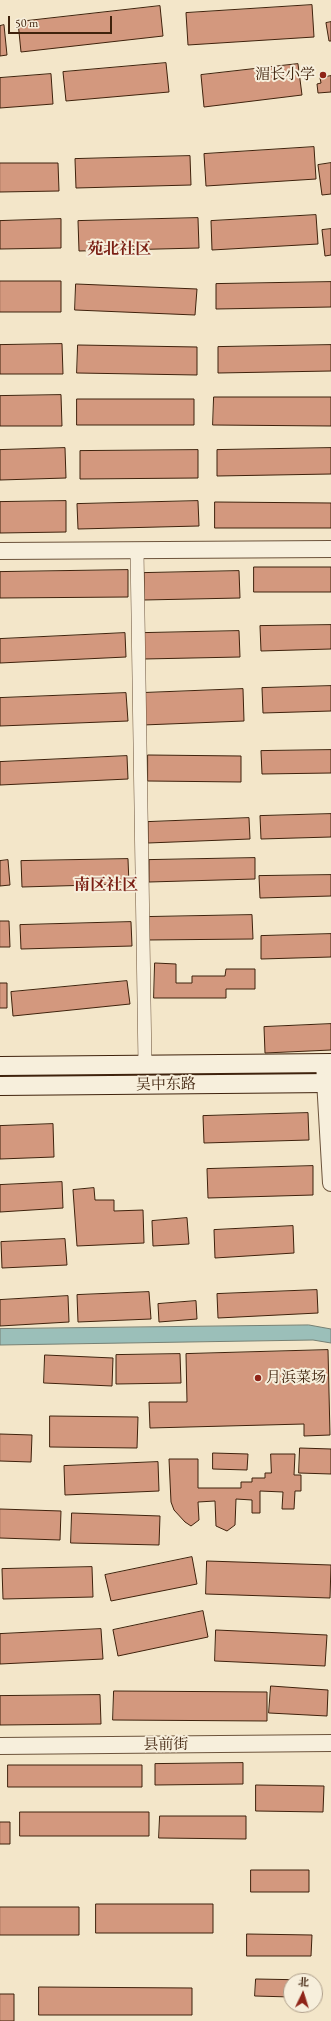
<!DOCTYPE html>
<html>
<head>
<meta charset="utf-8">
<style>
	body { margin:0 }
	#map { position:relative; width:331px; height:2021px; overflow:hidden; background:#f3e6c9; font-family:"EB Garamond","Noto Serif SC",serif }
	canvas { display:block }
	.north { position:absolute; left:283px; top:1973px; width:40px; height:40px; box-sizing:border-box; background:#f7efdc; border:1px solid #ad9d89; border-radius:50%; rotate:4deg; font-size:11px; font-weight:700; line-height:16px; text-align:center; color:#3f220c }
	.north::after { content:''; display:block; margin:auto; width:14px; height:18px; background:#8f2418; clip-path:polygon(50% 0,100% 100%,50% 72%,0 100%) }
	.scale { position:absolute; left:8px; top:16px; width:104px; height:18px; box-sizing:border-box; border:2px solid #3f220c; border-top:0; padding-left:5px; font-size:12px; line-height:14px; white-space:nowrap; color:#3f220c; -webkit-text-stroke:3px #f7efdc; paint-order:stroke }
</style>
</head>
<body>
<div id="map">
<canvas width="331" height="2021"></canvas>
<div class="north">北</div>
<div class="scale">50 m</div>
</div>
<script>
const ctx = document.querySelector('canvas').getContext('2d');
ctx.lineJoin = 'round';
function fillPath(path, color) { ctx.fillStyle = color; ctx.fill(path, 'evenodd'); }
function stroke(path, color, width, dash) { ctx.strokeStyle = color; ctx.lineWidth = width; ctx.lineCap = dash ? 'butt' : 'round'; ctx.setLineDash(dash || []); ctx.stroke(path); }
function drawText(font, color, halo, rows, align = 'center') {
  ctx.font = font + ' "EB Garamond","Noto Serif SC",serif'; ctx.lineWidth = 4; ctx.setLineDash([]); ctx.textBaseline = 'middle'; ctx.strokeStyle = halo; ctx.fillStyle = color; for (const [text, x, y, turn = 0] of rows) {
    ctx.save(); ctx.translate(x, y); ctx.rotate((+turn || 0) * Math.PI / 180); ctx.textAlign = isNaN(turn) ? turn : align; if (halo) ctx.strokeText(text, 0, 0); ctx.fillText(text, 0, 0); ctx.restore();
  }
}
const water = new Path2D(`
	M309 1325 331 1329V1343L313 1340 0 1345V1329Z`);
const building = new Path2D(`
	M312 5 314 37 188 45 186 13Z
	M160 6 163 36 21 52 18 22Z
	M331 22V41H329L326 23Z
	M4 25 7 55 0 56V26Z
	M166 63 169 92 66 101 63 72Z
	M298 64 302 95 204 107 201 75Z
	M51 74 53 104 0 108V78Z
	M331 76V92L318 93 317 84 321 83 320 78Z
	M314 147 316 179 206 186 204 154Z
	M190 156 191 185 76 188 75 159Z
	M0 163H58L59 191 0 192Z
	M331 163V194L322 195 318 165Z
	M316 215 318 244 212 250 211 221Z
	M198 218 199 248 79 251 78 221Z
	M61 219V248L0 249V221Z
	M331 229V255L325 256 322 230Z
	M0 281H61V312H0Z
	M331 282V307L216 309V284Z
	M76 284 197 289 195 315 75 310Z
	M62 344 63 374H0V345Z
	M78 345 197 347V375L77 373Z
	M331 345V371L218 373V347Z
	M61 395 62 426H0V396Z
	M214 397H331V426L213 425Z
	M77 399H194V425H77Z
	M65 448 66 478 0 480V450Z
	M331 448V474L217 476V450Z
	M198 450V478L80 479V451Z
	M66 501V532L0 533V502Z
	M198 501 199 526 78 529 77 504Z
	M215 502 331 503V528H215Z
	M254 567H331V592H254Z
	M128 570V597L0 598V572Z
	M239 571 240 598 144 600V573Z
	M331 625V649L261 651 260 626Z
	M239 631 240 657 144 659V633Z
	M125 633 126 657 0 663V639Z
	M331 686V711L263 713 262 688Z
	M243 689 244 721 143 725 142 693Z
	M126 693 128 721 0 726V698Z
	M331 750V773L262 774 261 751Z
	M148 755 241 756V782L148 781Z
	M127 756 128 779 0 785V762Z
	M331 814V837L261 839 260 816Z
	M249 818 250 839 148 843V822Z
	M255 858V879L149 882V860Z
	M128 859 129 884 22 887 21 861Z
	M8 860 10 885 0 886V861Z
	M331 875V896L260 898 259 876Z
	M252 915 253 939 147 940 146 917Z
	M0 921H9L10 947H0Z
	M131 922 132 946 21 949 20 925Z
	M331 934V957L261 959V936Z
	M155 963 176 964V983H192V976H225L226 969H255V989H226V998H154Z
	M127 981 130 1004 13 1016 11 992Z
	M0 983H7V1008H0Z
	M331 1024V1050L265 1053 264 1027Z
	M308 1113 309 1140 204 1143 203 1116Z
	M53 1124 54 1157 0 1159V1126Z
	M313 1166V1195L208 1198 207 1169Z
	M62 1182 63 1208 0 1212V1185Z
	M94 1188 95 1200H114V1211L143 1210 144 1243 77 1246 73 1190Z
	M187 1218 189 1244 153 1246 152 1221Z
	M293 1226 294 1253 215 1258 214 1230Z
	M65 1239 67 1265 2 1268 1 1242Z
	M317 1290 318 1313 218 1318 217 1294Z
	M149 1292 151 1319 78 1322 77 1295Z
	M68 1296 69 1322 0 1326V1300Z
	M196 1301 197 1319 159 1322 158 1304Z
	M328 1350 330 1435 304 1436V1424L150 1428 149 1402H187L186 1354Z
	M180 1354 181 1383 116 1384V1355Z
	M45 1355 113 1358 112 1386 44 1383Z
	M50 1416 138 1417 137 1448 50 1447Z
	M0 1434 32 1435 31 1462 0 1461Z
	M300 1448 331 1449V1474L299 1473Z
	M213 1453 248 1454 247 1470 213 1469Z
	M271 1454H295L294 1475H301V1491H295L294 1509H282L283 1492 260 1491V1513H252V1500L236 1499 235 1525 227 1531 216 1526 215 1501 198 1502 199 1520 191 1526 185 1522 174 1510 171 1502 169 1459H198V1488H241V1482H252V1478H265V1473H271Z
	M158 1462 159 1491 65 1495 64 1466Z
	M0 1509 61 1511 60 1540 0 1538Z
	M72 1513 160 1516 159 1545 71 1543Z
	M192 1557 197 1584 111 1601 105 1575Z
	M207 1561 331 1565 330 1598 206 1594Z
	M92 1567 93 1597 3 1599 2 1569Z
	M203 1611 208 1637 118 1656 113 1630Z
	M101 1629 103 1659 0 1664V1634Z
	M216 1630 327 1635 325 1666 215 1661Z
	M271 1686 328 1690 327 1716 269 1713Z
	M114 1691 267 1692V1721L113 1720Z
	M100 1695 101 1724 0 1725V1696Z
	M243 1763V1784L155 1785V1764Z
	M8 1765H142V1787H8Z
	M256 1785 324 1786 323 1812 256 1811Z
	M20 1812H149V1836H20Z
	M160 1816H246V1839L159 1838Z
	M0 1822H10V1844H0Z
	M251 1870H309V1892H251Z
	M96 1904H213V1933H96Z
	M0 1907H79V1935H0Z
	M247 1934 312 1935 311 1956H247Z
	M256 1979 309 1980V1981H291V1997L255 1996Z
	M39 1987 192 1988V2015H39Z
	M0 1994H14V2021H0Z`);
const minor = new Path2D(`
	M137 550 145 1065`);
const tertiary = new Path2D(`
	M0 551 331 549
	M324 1063 331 1183
	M0 1746 331 1743`);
const secondary = new Path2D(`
	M0 1066 331 1063
	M0 1086 331 1083`);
const markers = [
	[323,75,4,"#8f2418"],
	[258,1378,4,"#8f2418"]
];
const poiNames = [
	["湄长小学",315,75],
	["月浜菜场",266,1378,"left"]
];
const streetNames = [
	["吴中东路",166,1085,-1],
	["县前街",166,1745,-1]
];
const neighbourhoodNames = [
	["苑北社区",119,250],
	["南区社区",106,886]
];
fillPath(water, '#9bbfb9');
stroke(water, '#768074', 1);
fillPath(building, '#d3987e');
stroke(building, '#3f220c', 1);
stroke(minor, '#6c533b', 14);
stroke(tertiary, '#6c533b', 18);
stroke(secondary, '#3f220c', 20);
stroke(minor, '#f7efdc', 13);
stroke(tertiary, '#f7efdc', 16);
stroke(secondary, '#f7efdc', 18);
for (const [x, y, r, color] of markers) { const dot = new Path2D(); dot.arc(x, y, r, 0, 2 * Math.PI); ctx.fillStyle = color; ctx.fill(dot); stroke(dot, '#f7efdc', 1.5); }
drawText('15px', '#3f220c', '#f7efdc', poiNames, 'right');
drawText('15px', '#3f220c', '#f7efdc', streetNames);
drawText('bold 16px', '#7a1f14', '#f7efdc', neighbourhoodNames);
</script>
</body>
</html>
